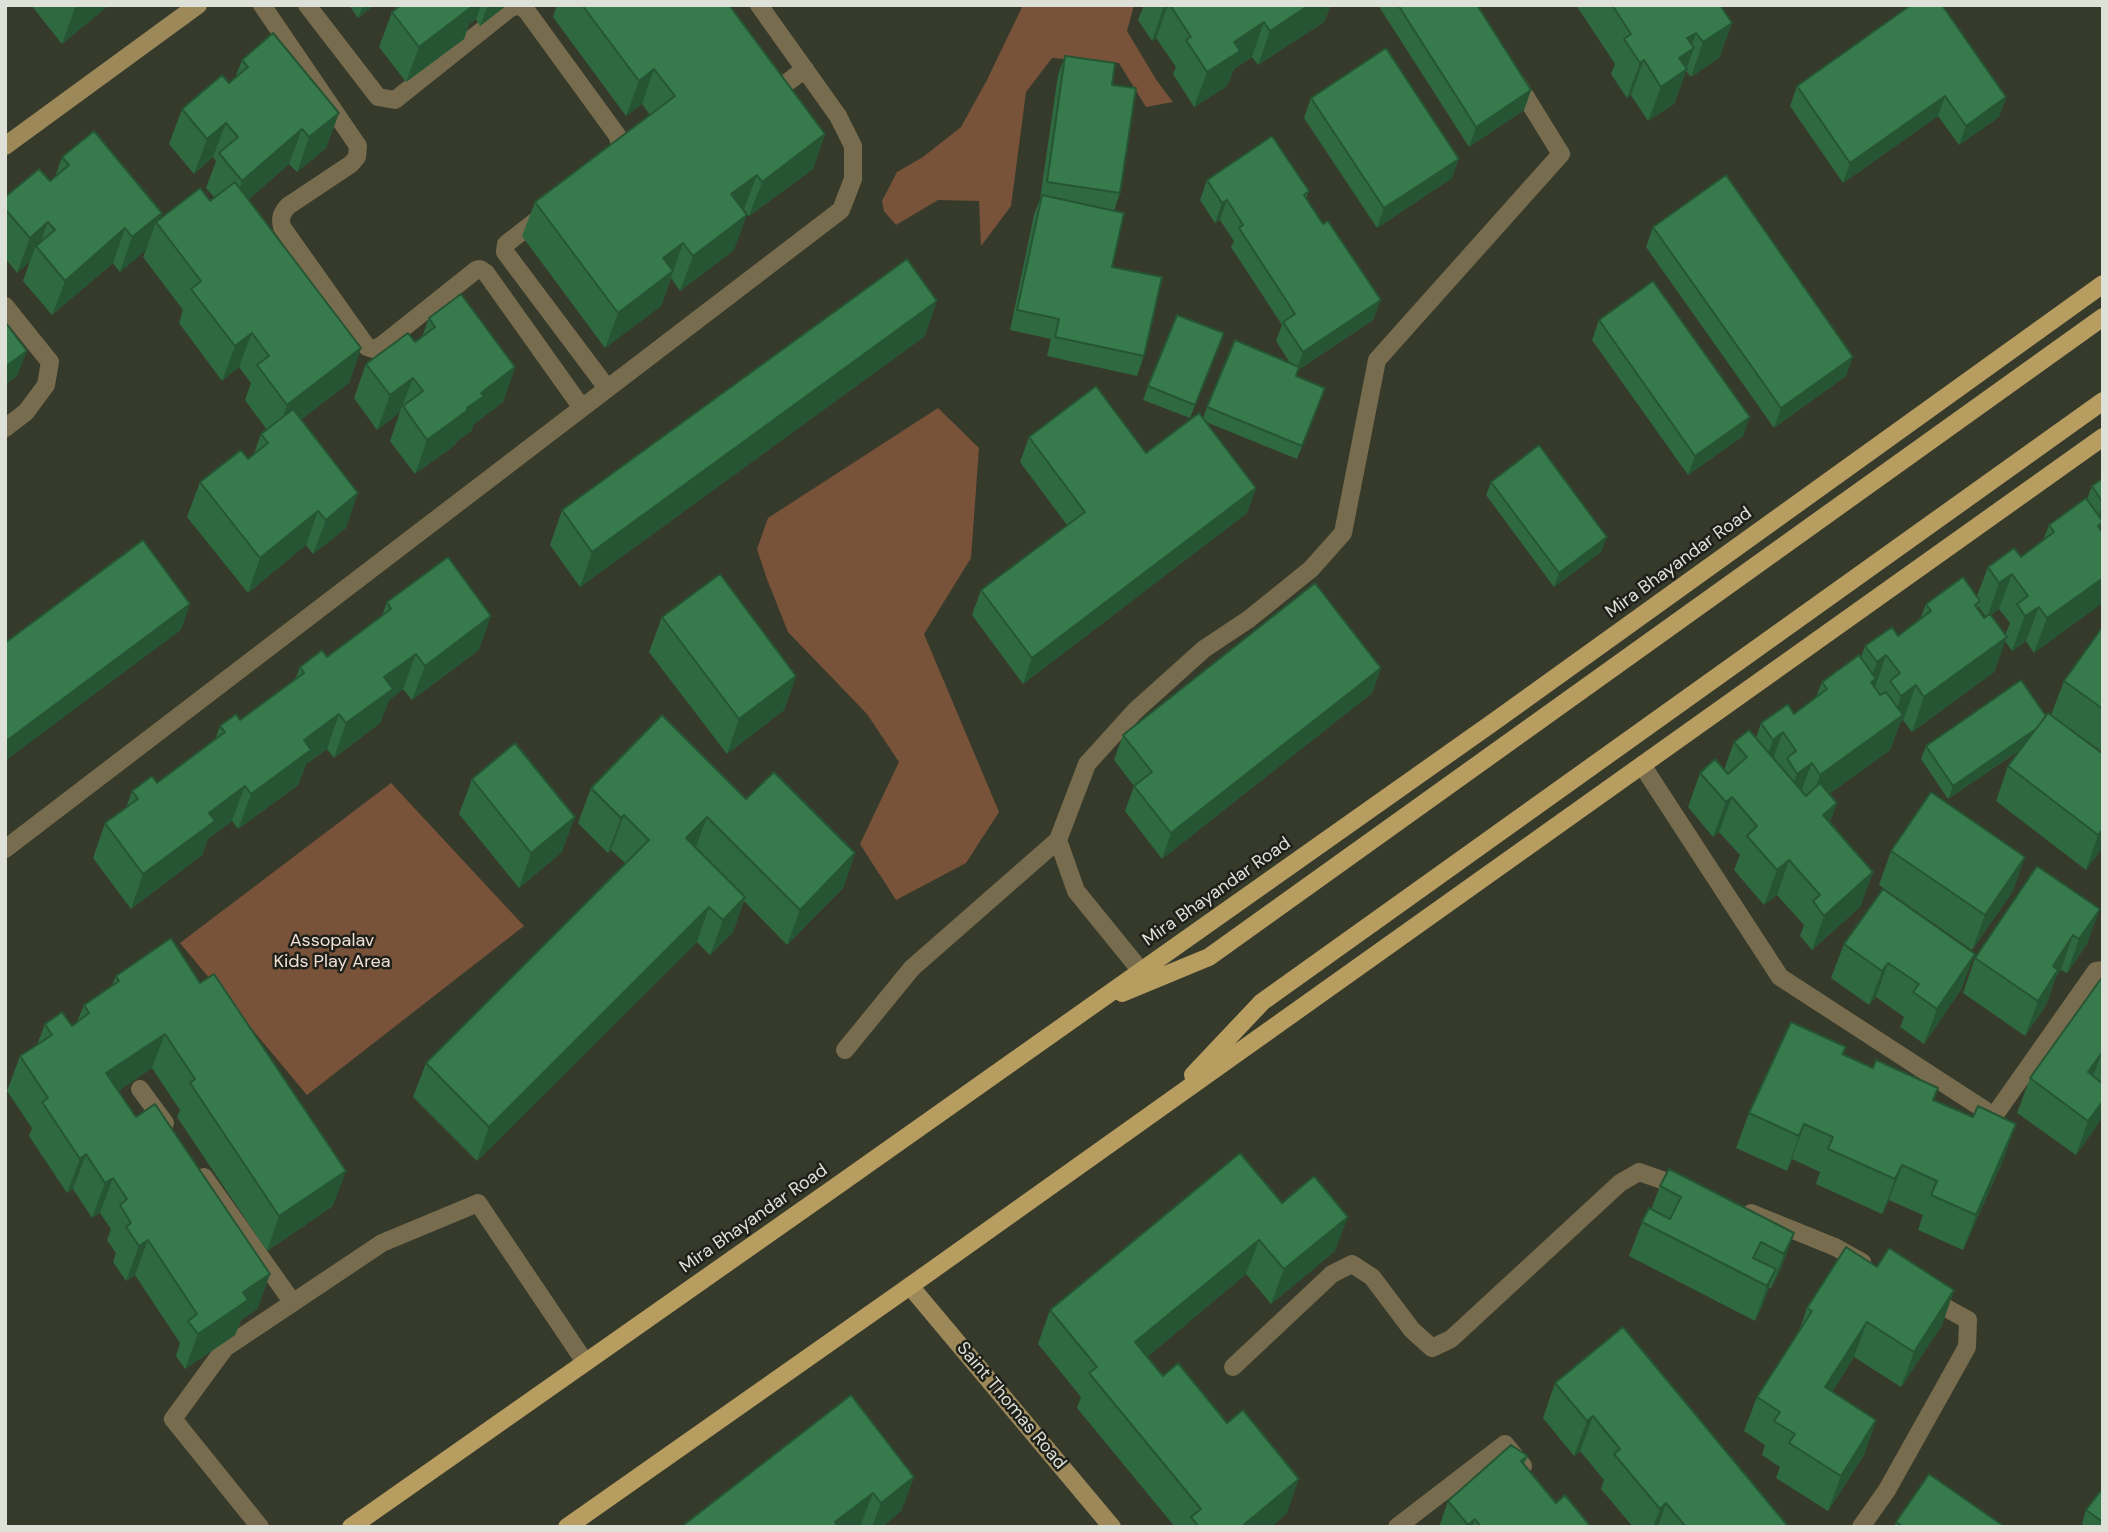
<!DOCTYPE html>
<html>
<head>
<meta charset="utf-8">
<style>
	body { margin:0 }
	#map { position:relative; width:2108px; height:1532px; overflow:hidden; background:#363a2b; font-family:"DM Sans",sans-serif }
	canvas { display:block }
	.frame { position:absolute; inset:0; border:7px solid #dee1d7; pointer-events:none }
</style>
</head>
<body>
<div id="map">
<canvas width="2108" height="1532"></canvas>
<div class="frame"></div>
</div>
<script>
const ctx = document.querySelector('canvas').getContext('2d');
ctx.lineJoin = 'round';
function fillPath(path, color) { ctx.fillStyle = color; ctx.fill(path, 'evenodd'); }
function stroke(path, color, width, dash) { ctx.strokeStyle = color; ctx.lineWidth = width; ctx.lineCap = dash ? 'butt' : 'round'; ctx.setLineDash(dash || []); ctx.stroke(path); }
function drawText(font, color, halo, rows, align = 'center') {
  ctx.font = font + ' "DM Sans",sans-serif'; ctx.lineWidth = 5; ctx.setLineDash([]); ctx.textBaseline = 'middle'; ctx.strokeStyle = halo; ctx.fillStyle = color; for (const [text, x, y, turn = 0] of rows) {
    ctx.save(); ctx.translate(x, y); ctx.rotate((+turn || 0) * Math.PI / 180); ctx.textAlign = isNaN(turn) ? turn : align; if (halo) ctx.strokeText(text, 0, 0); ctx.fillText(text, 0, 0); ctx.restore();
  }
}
const green = new Path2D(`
	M1023 5H1134L1127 31 1157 81 1173 102 1146 107 1119 63 1052 58 1026 92 1011 206 981 246 979 201 938 200 896 225 884 211 882 201 897 172 923 157 961 127 987 80Z
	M938 408 979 448 971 558 924 634 999 812 966 863 896 900 860 844 899 762 867 714 788 632 767 579 757 549 768 518Z
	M391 783 524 926 307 1095 180 943Z`);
const lane = new Path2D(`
	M5 306 50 362 46 385 26 412 5 428
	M1642 765 1780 977 1994 1116 2096 971 2103 970
	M1141 971 1076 891 1058 840 1087 764 1135 711 1204 649 1249 619 1311 569 1343 533 1377 360 1561 154 1516 81
	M845 1050 912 968 1058 840
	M140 1089 165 1123
	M204 1177 293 1303
	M1751 1213 1835 1247
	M1233 1367 1332 1274 1352 1264 1372 1277 1412 1330 1432 1348 1451 1339 1620 1183 1639 1172 1685 1188
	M260 1527 173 1419 225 1348 382 1243 478 1203 585 1362`);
const street = new Path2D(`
	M262 5 358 146 357 157 351 164 288 206C281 214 280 218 282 227L367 347 374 349 382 345 476 270 480 269 486 273 582 408
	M307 5 378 97 395 100 509 9 517 5
	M518 5 526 10 617 135 621 146 613 160
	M768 97 805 69
	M542 216 506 244 505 252 607 388
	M5 849 841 210 853 179V146L838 116 759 5
	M1835 1247 1862 1262
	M1397 1527 1505 1444 1523 1466
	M1861 1527 1887 1490 1967 1347 1968 1320 1926 1297`);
const secondary = new Path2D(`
	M5 146 198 5
	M910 1286 1112 1527`);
const primary = new Path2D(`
	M1122 993 1209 957 2103 317
	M1193 1075 1262 1002 2103 401
	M351 1527 841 1183 1495 721 2103 284
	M567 1527 910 1286 2103 437`);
const wall = new Path2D(`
	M31 5H109L62 44Z
	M349 5H374L358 18Z
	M394 5H507L480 26 476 19 469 24 464 39 406 82 379 47 392 12 396 9Z
	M557 5H729L825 134 813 169 749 216 744 209 743 210 734 250 680 291 671 278 661 306 605 348 522 236 535 202 650 115 642 104 626 116 553 17Z
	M1144 5H1333L1330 7 1324 22 1258 65 1252 57 1234 69 1227 86 1194 107 1173 74 1176 67 1156 38 1152 41 1138 20Z
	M1378 5H1477L1531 90 1524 110 1469 147Z
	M1576 5H1720L1732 23 1719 58 1691 77 1686 71 1674 104 1648 121 1631 95 1627 98 1611 74 1615 64Z
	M1065 56 1112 85 1120 193 1114 211 1112 267 1144 356 1137 376 1047 356 1051 339 1010 330 1034 215 1040 199 1058 75Z
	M242 60 339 113 326 148 297 172 289 164 248 200 361 348 349 383 301 419 346 528 313 554 306 545 248 593 187 517 200 482 248 459 254 454 261 434 267 430 245 400 251 383 239 367 222 381 179 323 183 310 143 257 146 250 120 272 113 263 52 315 23 281 30 261 17 273 5 258V197L50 181 55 177 62 157 162 213 159 220 210 201 215 198 206 188 216 161 213 157 194 174 169 144 182 109 229 83 235 78Z
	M1797 86 2006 97 1999 117 1959 145 1938 116 1843 183 1790 106Z
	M1311 98 1452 178 1377 228 1304 118Z
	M1207 180 1309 191 1306 199 1373 320 1298 370 1296 376 1325 388 1297 459 1206 422 1256 488 1247 513 1023 684 972 615 981 590 1067 525 1020 462 1029 437 1146 453 1203 418 1207 407 1290 363 1276 341 1282 325 1231 247 1234 241 1220 220 1215 223 1200 200Z
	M1653 227 1846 376 1774 428 1646 247Z
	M429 318 515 367 503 402 474 424 471 431 456 442 455 445 415 474 390 441 400 412 377 430 354 398 366 364 415 342 422 337Z
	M1599 320 1743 436 1688 475 1592 340Z
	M1224 333 1190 418 1143 400 1148 386Z
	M925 336 580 587 550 545 562 510Z
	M2103 478V529L2101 530 2034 653 2026 641 2012 651 2005 641 1994 672 1912 732 1903 720 1900 723 1890 750 1829 794 1837 803 1830 822 1873 872 1860 907 1812 950 1800 936 1804 925 1777 895 1764 905 1734 870 1740 855 1719 832 1713 837 1688 807 1700 773 1724 770 1734 742 1756 738 1761 723 1794 714 1816 697 1822 682 1861 657 1865 646 1898 636 1920 619 1926 604 1977 596 1988 567 2021 557 2043 541 2049 525 2087 499 2092 486ZM1978 606 1986 617 1984 618 1978 608ZM1999 609 2010 623 2005 635 1991 615Z
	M1491 482 1602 551 1554 587 1486 495Z
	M387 602 479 650 412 700 403 689 389 700 380 723 334 758 327 749 306 764 298 785 238 829 232 821 208 839 202 855 131 909 93 858 105 823 126 808 132 791 157 783 215 740 220 726 240 720 295 680 300 667 327 657 382 616Z
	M662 617 796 676 784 710 727 754 649 652Z
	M2103 626V752L2066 726 2103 754V847L2086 870 1996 801 2008 766 2020 750 1948 799 1921 759 1926 746 2051 715 2064 681Z
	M1381 668 1372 693 1162 859 1125 811 1134 786 1114 760 1123 735Z
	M472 779 562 852 519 888 459 814Z
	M591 788 746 799 855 853 843 888 787 945 744 901 733 932 710 955 697 942 477 1161 413 1097 426 1063 625 863 611 850 608 853 578 823Z
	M1891 851 2013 891 1972 950 1879 885Z
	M2037 866 2087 944 2067 973 2061 970 2056 977 2046 1005 2025 1036 1963 993 1975 958Z
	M1844 944 1962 988 1924 1044 1900 1027 1904 1017 1876 997 1869 1005 1831 978Z
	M116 976 333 1206 267 1251 177 1117 180 1110 152 1068 118 1091 136 1117 270 1274 257 1309 241 1320 235 1335 185 1369 176 1356 180 1343 135 1275 126 1281 113 1262 116 1253 107 1240 111 1229 100 1213 92 1218 73 1189 67 1193 29 1136 32 1128 7 1091 20 1056 37 1045 45 1024 72 1026 77 1022 84 1005 112 985Z
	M2103 976V1111L2098 1124 2076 1155 2017 1113 2030 1078Z
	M1846 1047 1843 1054 1873 1068 1938 1088 1934 1100 2004 1158 1963 1250 1918 1230 1923 1215 1889 1200 1882 1214 1816 1184 1820 1172 1792 1159 1787 1171 1736 1148 1749 1113Z
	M1660 1186 1794 1233 1781 1268 1771 1288H1769L1763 1304 1755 1321 1629 1256 1642 1222 1651 1210Z
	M1282 1203 1335 1251 1271 1304 1246 1274 1147 1357 1163 1376 1287 1513 1271 1527H1175L1077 1408 1081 1397 1038 1344 1050 1310Z
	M1877 1267 1954 1290 1942 1325 1901 1387 1854 1357 1832 1392 1876 1420 1864 1455 1828 1511 1776 1478 1780 1467 1762 1455 1765 1445 1744 1431 1757 1397 1799 1332 1807 1308Z
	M1555 1383 1787 1527H1633L1601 1489 1604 1480 1580 1451 1574 1456 1543 1418Z
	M1528 1456 1524 1465 1556 1503 1591 1527H1439L1448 1501Z
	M914 1477 901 1511 882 1527H681Z
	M2103 1488V1527H2086L2082 1524 2086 1510Z
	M1896 1522 2005 1527H1894Z`);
const shadedWall = new Path2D(`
	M76 5H109L62 44Z
	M363 5H374L358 18Z
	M468 5H481L476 19 469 24 464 39 406 82 419 47Z
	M488 5H507L480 26Z
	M1166 5H1168L1156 38 1152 41 1164 6Z
	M1310 5H1333L1330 7 1324 22 1258 65 1270 31Z
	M1264 22 1252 57 1234 69 1227 86 1194 107 1207 72 1234 42Z
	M1732 23 1719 58 1691 77 1703 42Z
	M1696 33 1690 51 1694 48 1674 104 1648 121 1661 87 1687 38Z
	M1644 60 1631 95 1627 98 1640 63Z
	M654 69 642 104 626 116 639 81Z
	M1531 90 1524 110 1469 147 1476 127Z
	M1945 96 1938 116 1843 183 1850 163Z
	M2006 97 1999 117 1959 145 1966 126Z
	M339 113 326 148 297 172 309 137Z
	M226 123 213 157 194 174 207 139Z
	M302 129 289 164 230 216 242 181Z
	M825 134 813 169 749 216 762 182Z
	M1459 159 1452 178 1377 228 1384 208Z
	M757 175 744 209 719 229 731 194Z
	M1227 200 1220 220 1215 223 1222 203Z
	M162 213 157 224 156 222 146 250 120 272 132 237Z
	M747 215 734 250 680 291 693 256Z
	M48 222 38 249 36 246 30 261 17 273 30 238Z
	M125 228 113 263 52 315 65 281Z
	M683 243 661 306 605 348 618 313 663 258Z
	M1381 300 1373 320 1296 371 1303 352Z
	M937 301 925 336 580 587 592 552Z
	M252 333 239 367 222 381 235 346Z
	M361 348 349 383 275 440 287 405Z
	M27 351 17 376 5 385V367Z
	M1853 357 1846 376 1774 428 1781 408Z
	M515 367 503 402 474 424 471 431 456 442 455 445 415 474 427 440 467 408 481 393Z
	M413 378 400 412 377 430 390 395Z
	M1750 417 1743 436 1688 475 1695 456Z
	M1256 488 1247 513 1023 684 1032 658Z
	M358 493 346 528 313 554 326 520Z
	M2103 503V528L2090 537Z
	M318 511 306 545 248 593 260 558Z
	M1607 537 1602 551 1554 587 1559 573Z
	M2012 574 1999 609 1987 618 1999 583Z
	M2103 578V603L2034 653 2047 618Z
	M190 604 181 630 5 761V742Z
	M2039 607 2026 641 2012 651 2025 616Z
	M491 616 479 650 412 700 425 666Z
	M2007 637 1994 672 1912 732 1924 697Z
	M416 654 403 689 389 700 380 723 334 758 346 723 384 677Z
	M1886 655 1874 690 1864 697 1877 662Z
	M1381 668 1372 693 1162 859 1171 833Z
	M796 676 784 710 727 754 739 719Z
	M1916 685 1903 720 1900 723 1890 750 1808 809 1820 775 1892 723 1901 696Z
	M339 714 327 749 306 764 298 785 238 829 251 794 304 740Z
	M2049 720 2044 733 1948 799 1953 786Z
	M1783 732 1770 767 1761 774 1773 740Z
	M1812 763 1799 797 1785 808 1797 774Z
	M245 786 232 821 208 839 202 855 131 909 143 874 209 813Z
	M1732 797 1719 832 1713 837 1726 802Z
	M1837 803 1824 838 1823 815Z
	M624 815 611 850 608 853 621 818Z
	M575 817 562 852 519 888 531 853Z
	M707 817 694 852 686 838Z
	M2103 829V847L2086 870 2098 835Z
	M855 853 843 888 787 945 800 910Z
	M2025 857 2013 891 1972 950 1985 915Z
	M1789 860 1777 895 1764 905 1777 870Z
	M1873 872 1860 907 1812 950 1824 916Z
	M745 897 733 932 710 955 723 920Z
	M709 907 697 942 477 1161 489 1127Z
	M2100 909 2087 944 2067 973 2079 939Z
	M2073 935 2061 970 2056 977 2046 1005 2025 1036 2038 1001 2053 966Z
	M1975 954 1962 988 1924 1044 1937 1009Z
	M1888 963 1876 997 1869 1005 1882 971Z
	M165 1034 152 1068 94 1108 106 1073Z
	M2101 1054 2089 1088 2088 1072Z
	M2103 1101V1111L2098 1124 2076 1155 2088 1121Z
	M1804 1124 1792 1159 1787 1171 1799 1136Z
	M2016 1124 2004 1158 1963 1250 1976 1215Z
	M86 1154 73 1189 67 1193 80 1159Z
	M1902 1165 1889 1200 1882 1214 1895 1179Z
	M346 1171 333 1206 267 1251 279 1216Z
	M113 1178 100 1213 92 1218 105 1183Z
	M1348 1217 1335 1251 1271 1304 1284 1269Z
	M1794 1233 1781 1268 1771 1288 1784 1254Z
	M148 1240 135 1275 126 1281 139 1246Z
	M1259 1240 1246 1274 1123 1377 1135 1342Z
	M1776 1269 1763 1304 1755 1321 1767 1286Z
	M270 1274 257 1309 241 1320 235 1335 185 1369 198 1334 243 1292Z
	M1954 1290 1942 1325 1901 1387 1914 1352Z
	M1867 1322 1854 1357 1813 1422 1825 1387Z
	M1593 1416 1580 1451 1574 1456 1587 1421Z
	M1876 1420 1864 1455 1828 1511 1841 1476Z
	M914 1477 901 1511 882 1527H872L881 1503Z
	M1299 1479 1287 1513 1271 1527H1241Z
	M873 1493 860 1527H833L835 1522Z
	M1666 1503 1658 1527H1653L1660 1509Z
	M1475 1519 1472 1527H1468V1525Z`);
const building = new Path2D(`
	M401 5H474L419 47 392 12Z
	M582 5H729L825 134 762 182 757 175 731 194 747 215 693 256 683 243 663 258 673 271 618 313 535 202 675 96 654 69 639 81Z
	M1170 5H1309L1270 31 1264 22 1234 42 1240 51 1207 72 1186 40 1191 37Z
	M1398 5H1477L1531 90 1476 127Z
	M1612 5H1720L1732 23 1703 42 1696 33 1687 38 1694 48 1679 58 1687 69 1661 87 1644 60 1640 63 1624 39 1631 34Z
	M1911 5H1942L2006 97 1966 126 1945 96 1850 163 1797 86Z
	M273 33 339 113 309 137 302 129 242 181 219 153 238 137 226 123 207 139 182 109 222 75 229 83 248 67 242 60Z
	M1386 48 1459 159 1384 208 1311 98Z
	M1065 56 1115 63 1112 85 1136 88 1120 193 1047 182Z
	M94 131 162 213 132 237 125 228 65 281 36 246 55 230 48 222 30 238 5 209V197L39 169 50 181 69 165 62 157Z
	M1272 136 1309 191 1304 195 1323 224 1328 221 1381 300 1303 352 1283 322 1295 314 1239 228 1243 225 1227 200 1222 203 1207 180Z
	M1726 175 1853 357 1781 408 1653 227Z
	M235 182 361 348 287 405 257 365 269 356 252 333 235 346 191 289 201 281 156 222 200 188 210 201Z
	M1042 195 1124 213 1112 267 1162 277 1144 356 1055 337 1059 319 1017 310Z
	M907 259 937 301 592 552 562 510Z
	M1653 281 1750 417 1695 456 1599 320Z
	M461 294 515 367 481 393 484 396 467 408 468 410 427 440 403 406 423 391 413 378 390 395 366 364 408 333 415 342 435 327 429 318Z
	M1177 315 1224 333 1195 405 1148 386Z
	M5 322 27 351 5 367Z
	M1235 340 1299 367 1296 376 1325 388 1302 446 1207 407Z
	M1096 386 1146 453 1199 413 1256 488 1032 658 981 590 1085 512 1029 437Z
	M293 409 358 493 326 520 318 511 260 558 200 482 241 450 248 459 268 443 261 434Z
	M1539 445 1607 537 1559 573 1491 482Z
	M2103 478V503L2092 486Z
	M2086 498 2103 522 2098 526 2103 533V578L2047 618 2039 607 2025 616 2017 604 2028 596 2012 574 1999 583 1988 567 2014 548 2021 557 2054 532 2049 525Z
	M143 540 190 604 5 742V643Z
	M448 557 491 616 425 666 416 654 384 677 393 689 346 723 339 714 304 740 311 750 251 794 245 786 209 813 215 821 143 874 105 823 138 799 132 791 152 776 157 783 225 732 220 726 236 714 240 720 304 673 300 667 322 650 327 657 391 609 387 602Z
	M720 574 796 676 739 719 662 617Z
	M1963 577 1980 601 1975 605 1984 618 1990 614 2007 637 1924 697 1916 685 1901 696 1890 681 1900 673 1886 655 1877 662 1865 646 1892 627 1898 636 1931 611 1926 604Z
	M1315 583 1381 668 1171 833 1134 786 1152 772 1123 735Z
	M2103 626V709L2064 681Z
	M1859 655 1876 679 1871 682 1880 695 1886 692 1903 715 1820 775 1812 763 1797 774 1787 758 1796 751 1783 732 1773 740 1761 723 1788 704 1794 714 1827 689 1822 682Z
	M2021 680 2046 716 2036 729 1953 786 1926 746Z
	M2048 713 2103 754V829L2098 835 2008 766Z
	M662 715 746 799 774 772 855 853 800 910 707 817 686 838 745 897 723 920 709 907 489 1127 426 1063 649 840 624 815 621 818 591 788Z
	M1749 730 1806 796 1820 783 1837 803 1823 815 1873 872 1824 916 1813 901 1820 895 1789 860 1777 870 1747 836 1757 826 1732 797 1726 802 1700 773 1715 759 1728 774 1747 757 1734 742Z
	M515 743 575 817 531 853 472 779Z
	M1931 792 2025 857 1985 915 1891 851Z
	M2037 866 2100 909 2079 939 2073 935 2053 966 2058 970 2038 1001 1975 958Z
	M1883 889 1975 954 1937 1009 1913 992 1919 984 1888 963 1882 971 1844 944Z
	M171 938 200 983 214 974 346 1171 279 1216 190 1083 195 1079 165 1034 106 1073 136 1117 155 1104 270 1274 243 1292 248 1300 198 1334 188 1321 197 1314 148 1240 139 1246 126 1227 131 1223 120 1205 127 1199 113 1178 105 1183 86 1154 80 1159 42 1102 48 1098 20 1056 52 1035 45 1024 62 1012 72 1026 89 1013 84 1005 119 981 116 976Z
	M2103 976V1055L2101 1054 2088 1072 2103 1084V1101L2088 1121 2030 1078Z
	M1791 1022 1846 1047 1842 1054 1873 1068 1876 1060 1938 1088 1933 1100 1973 1117 1978 1106 2016 1124 1976 1215 1931 1195 1937 1181 1902 1165 1895 1179 1828 1149 1833 1137 1804 1124 1799 1136 1749 1113Z
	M1240 1153 1282 1203 1314 1176 1348 1217 1284 1269 1259 1240 1135 1342 1163 1376 1178 1363 1227 1423 1243 1410 1299 1479 1241 1527H1199L1191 1517 1201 1509 1089 1373 1097 1367 1050 1310Z
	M1669 1169 1794 1233 1784 1254 1761 1242 1753 1258 1776 1269 1767 1286 1642 1222 1649 1208 1670 1219 1681 1197 1660 1186Z
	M1846 1247 1877 1267 1889 1248 1954 1290 1914 1352 1867 1322 1825 1387 1876 1420 1841 1476 1789 1443 1795 1434 1774 1421 1780 1412 1757 1397 1812 1311 1807 1308Z
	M1623 1327 1787 1525 1785 1527H1686L1666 1503 1660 1509 1614 1454 1620 1449 1593 1416 1587 1421 1555 1383Z
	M851 1395 914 1477 881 1503 873 1493 835 1522 838 1527H681Z
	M1511 1445 1528 1456 1521 1461 1556 1503 1565 1495 1591 1527H1481L1475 1519 1468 1525 1448 1501Z
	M1929 1474 2005 1527H1903L1896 1522Z
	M2103 1488V1522L2086 1510Z`);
const streetNames = [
	["Mira Bhayandar Road",1679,563,-36],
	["Mira Bhayandar Road",1217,892,-35],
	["Mira Bhayandar Road",754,1219,-35],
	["Saint Thomas Road",1011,1406,50]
];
const parkNames = [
	["Assopalav",332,941],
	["Kids Play Area",332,962]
];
fillPath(green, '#78533a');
stroke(lane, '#786c4e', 18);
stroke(street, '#786c4e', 18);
stroke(secondary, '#9c8859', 18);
stroke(primary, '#b89d60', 18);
fillPath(wall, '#2f6940');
fillPath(shadedWall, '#265534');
fillPath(building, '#377a4b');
stroke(building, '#265534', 2);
drawText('18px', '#dee1d7', '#1e2019', streetNames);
drawText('18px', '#f2e0d4', '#1e2019', parkNames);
</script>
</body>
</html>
